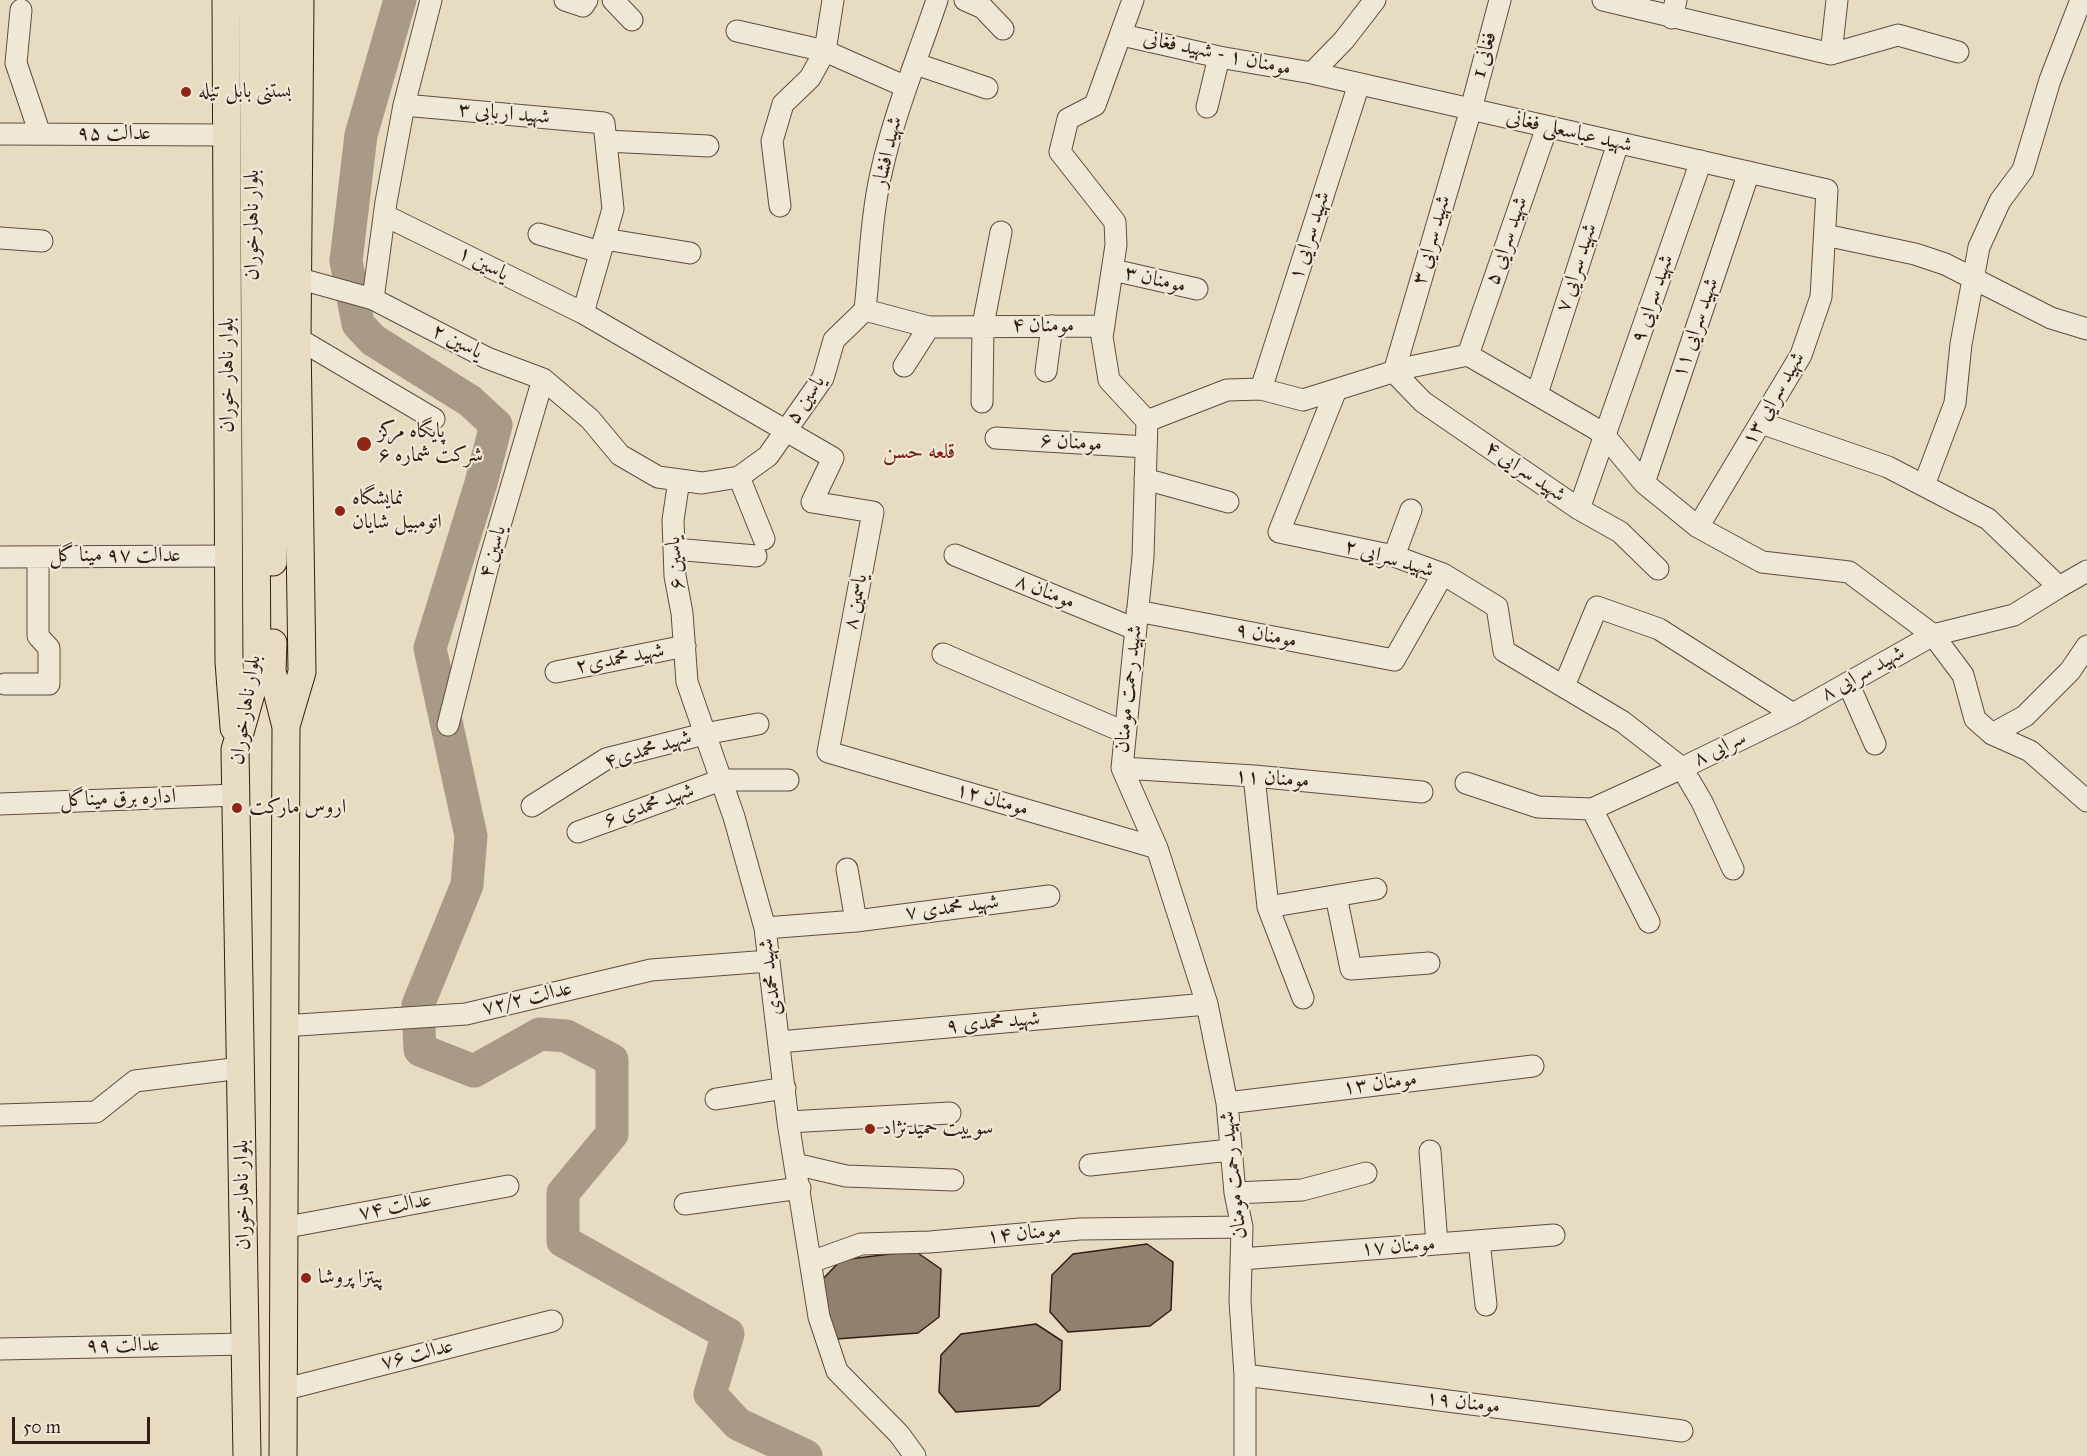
<!DOCTYPE html>
<html>
<head>
<meta charset="utf-8">
<style>
	body { margin:0 }
	#map { position:relative; width:2087px; height:1456px; overflow:hidden; background:#e7dbc1; font-family:"IM FELL Great Primer",serif }
	canvas { display:block }
	.scale { position:absolute; left:12px; top:1417px; width:138px; height:27px; box-sizing:border-box; border:3px solid #321d15; border-top:0; padding-left:8px; font-size:18px; line-height:21px; white-space:nowrap; color:#321d15; -webkit-text-stroke:4px #efe8d7; paint-order:stroke }
</style>
</head>
<body>
<div id="map">
<canvas width="2087" height="1456"></canvas>
<div class="scale">50 m</div>
</div>
<script>
const ctx = document.querySelector('canvas').getContext('2d');
ctx.lineJoin = 'round';
function stroke(path, color, width, dash) { ctx.strokeStyle = color; ctx.lineWidth = width; ctx.lineCap = dash ? 'butt' : 'round'; ctx.setLineDash(dash || []); ctx.stroke(path); }
function fillPath(path, color) { ctx.fillStyle = color; ctx.fill(path, 'evenodd'); }
function drawText(font, color, halo, rows, align = 'center') {
  ctx.font = font + ' "IM FELL Great Primer",Amiri,serif'; ctx.lineWidth = 4.5; ctx.setLineDash([]); ctx.textBaseline = 'middle'; ctx.strokeStyle = halo; ctx.fillStyle = color; for (const [text, x, y, turn = 0] of rows) {
    ctx.save(); ctx.translate(x, y); ctx.rotate((+turn || 0) * Math.PI / 180); ctx.textAlign = isNaN(turn) ? turn : align; if (halo) ctx.strokeText(text, 0, 0); ctx.fillText(text, 0, 0); ctx.restore();
  }
}
const river = new Path2D(`
	M400 0 361 135 346 261 358 324 373 340 470 401 496 425 481 483 430 648 471 836 467 885 418 1005 420 1050 474 1071 540 1034 566 1036 612 1060V1134L563 1193V1241L728 1334 710 1394 738 1424 806 1456`);
const building = new Path2D(`
	M1147 1244 1173 1262 1171 1310 1150 1326 1068 1332 1050 1312 1052 1275 1073 1254Z
	M915 1251 941 1269 939 1317 918 1333 836 1339 820 1282 841 1260Z
	M1036 1324 1062 1341 1060 1390 1039 1406 956 1412 939 1392 941 1355 961 1334Z`);
const minor = new Path2D(`
	M565 0 583 6 587 0
	M613 0 632 20
	M965 0 983 8 1003 29
	M1133 0 1095 105 1068 119 1060 152 1115 222 1116 245 1102 337 1109 380 1147 421 1143 557 1122 768 1157 848 1207 1004 1227 1103 1235 1193 1242 1227 1240 1301 1245 1375V1456
	M1500 0 1471 109 1394 372 1423 402 1579 509 1620 532 1658 569
	M1603 0 1831 54 1898 35 1958 52
	M21 10 16 63 40 134
	M1672 18 1676 0
	M737 31 825 51 904 86
	M1122 35 1219 57 1312 73 1827 190 1821 297 1801 355 1698 527
	M1831 54 1837 0
	M916 64 987 88
	M1312 73 1344 40 1375 0
	M404 105 604 123 613 209 583 313
	M1207 107 1219 57
	M0 134 227 135
	M606 141 708 146
	M780 206 772 141 783 104 810 78 825 51 833 0
	M384 215 583 313 833 458 812 502 873 512 828 752 1157 848
	M539 234 600 252
	M1825 235 1915 254 1945 264 2051 318 2087 329
	M0 238 42 241
	M604 239 690 253
	M1113 270 1197 289
	M297 278 373 299 487 358 543 379 590 419 620 455 658 477 702 483 739 477 768 456 823 378 834 340 865 310
	M373 299 386 202 404 105 431 0
	M865 310C870 264 871 215 882 169 895 111 918 57 937 0
	M865 310 929 327 1104 326
	M297 338 434 419
	M1468 355 1547 127
	M904 366 929 327
	M1046 371 1052 326
	M1261 389 1359 84
	M1336 390 1279 532 1394 556 1443 574 1497 607 1504 651 1623 722 1682 768 1793 714 1933 635 2014 615 2059 587 1988 519 1888 467 1761 423
	M1537 394 1618 143
	M982 402 983 325 1001 232
	M1147 421 1227 390 1261 389 1303 400 1405 368 1468 355 1596 429 1605 436 1644 483 1698 527 1762 562 1849 572 1933 635 1963 675 1975 719 1992 734 2030 751 2087 801
	M996 438 1146 447
	M739 477 764 539
	M1145 479 1228 502
	M679 480 673 520 675 576 682 613 687 682 734 817 765 928 788 1122 819 1317 837 1371 899 1434 915 1456
	M1644 483 1749 172
	M1924 485 1955 403 1961 344 1979 247 2000 201 2023 170 2050 80 2081 0
	M1579 509 1701 161
	M674 549 756 556
	M955 555 1135 629
	M1394 556 1411 510
	M0 557 229 556
	M2059 587 2087 571
	M1137 611 1394 660 1443 574
	M943 654 1124 732
	M556 672 685 646
	M1848 683 1875 744
	M5 684H49V648L38 636V557
	M1564 686 1597 607 1659 629 1793 714
	M448 725 488 566 543 379
	M1992 734 2025 716 2070 671 2087 646
	M1122 768 1254 776 1422 792
	M1254 776 1268 907 1303 998
	M1466 783 1538 807 1592 809 1682 768 1702 802 1733 869
	M0 804 236 795
	M532 806 606 759 704 734 758 724
	M1592 809 1649 922
	M578 832 721 780H788
	M847 869 856 921
	M1336 896 1351 969 1429 963
	M1268 907 1376 889
	M765 928 856 921 1049 896
	M283 1026 466 1014 651 970 769 961
	M779 1042 1207 1004
	M716 1099 785 1088
	M1227 1103 1533 1066
	M0 1115 96 1112 135 1081 241 1068
	M788 1122 950 1113
	M1430 1151 1437 1244
	M795 1164 846 1176 953 1180
	M1090 1165 1230 1150
	M1235 1193 1302 1190 1366 1173
	M685 1204 800 1188
	M282 1228 508 1186
	M1479 1241 1486 1305
	M1241 1259 1554 1235
	M811 1262 861 1244 930 1242 1080 1229 1242 1227
	M0 1349 246 1344
	M1245 1375 1682 1431
	M282 1390 552 1321`);
const major = new Path2D(`
	M226 0 229 662 234 728
	M273 562 277 0
	M273 643 272 671 286 727 283 1456
	M286 726 302 672 297 338 300 0
	M247 1456 235 750 257 672 253 0`);
const markers = [
	[186,92,6,"#8f2418"],
	[364,444,8,"#8f2418"],
	[340,511,6,"#8f2418"],
	[237,808,6,"#8f2418"],
	[870,1129,6,"#8f2418"],
	[306,1278,6,"#8f2418"]
];
const streetNames = [
	["مومنان ۱ - شهید فغانی",1217,54,12],
	["فغانی 1",1485,55,-75],
	["شهید اربابی ۳",504,114,5],
	["شهید عباسعلی فغانی",1569,132,13],
	["عدالت ۹۵",114,134],
	["شهید افشار",888,152,-77],
	["بلوار ناهارخوران",253,225,-90],
	["شهید سرایی ۱",1310,236,-72],
	["شهید سرایی ۳",1432,240,-74],
	["شهید سرایی ۵",1507,241,-71],
	["یاسین ۱",483,264,27],
	["شهید سرایی ۷",1577,268,-72],
	["مومنان ۳",1155,280,13],
	["شهید سرایی ۹",1653,299,-71],
	["۴ مومنان",1043,326,1],
	["شهید سرایی ۱۱",1696,328,-71],
	["یاسین ۲",457,342,27],
	["بلوار ناهار خوران",228,375,-90],
	["شهید سرایی ۱۳",1774,399,-60],
	["یاسین ۵",806,400,-57],
	["مومنان ۶",1071,443,4],
	["شهید سرایی ۴",1525,472,34],
	["یاسین ۴",493,552,-74],
	["عدالت ۹۷ مینا گل",115,556],
	["شهید سرایی ۲",1389,559,16],
	["یاسین ۶",676,563,-95],
	["مومنان ۸",1045,592,22],
	["یاسمین ۸",856,602,-79],
	["مومنان ۹",1266,636,11],
	["شهید محمدی۲",620,659,-11],
	["شهید سرایی ۸",1863,674,-29],
	["شهید رحمت مومنان",1129,689,-84],
	["بلوار ناهارخوران",246,710,-81],
	["سرایی ۸",1720,749,-26],
	["شهید محمدی۴",648,750,-17],
	["مومنان ۱۱",1272,779,4],
	["اداره برق میناگل",118,799,-2],
	["مومنان ۱۲",992,800,16],
	["۶ شهید محمدی",649,806,-20],
	["شهید محمدی ۷",952,908,-7],
	["شهید محمدی",771,977,-97],
	["عدالت ۷۲/۲",527,999,-13],
	["۹ شهید محمدی",993,1023,-5],
	["مومنان ۱۳",1380,1084,-7],
	["شهید رحمت مومنان",1234,1175,-96],
	["بلوار ناهارخوران",243,1195,-91],
	["عدالت ۷۴",395,1207,-11],
	["مومنان ۱۴",1024,1234,-5],
	["مومنان ۱۷",1398,1247,-4],
	["عدالت ۹۹",123,1346,-1],
	["عدالت ۷۶",417,1355,-14],
	["مومنان ۱۹",1463,1403,7]
];
const poiNames = [
	["بستنی بابل تیله",198,92],
	["پایگاه مرکز",378,432],
	["شرکت شماره ۶",378,456],
	["نمایشگاه",352,499],
	["اتومبیل شایان",352,523],
	["اروس مارکت",249,808],
	["سوییت حمیدنژاد",882,1129],
	["پیتزا پروشا",318,1278]
];
const neighbourhoodNames = [
	["قلعه حسن",919,453]
];
stroke(river, '#a99a87', 33);
fillPath(building, '#90806e');
stroke(building, '#321d15', 1.5);
stroke(minor, '#5f4c40', 23);
stroke(major, '#321d15', 29);
stroke(minor, '#efe8d7', 21);
stroke(major, '#e7dbc1', 27);
for (const [x, y, r, color] of markers) { const dot = new Path2D(); dot.arc(x, y, r, 0, 2 * Math.PI); ctx.fillStyle = color; ctx.fill(dot); stroke(dot, '#efe8d7', 2); }
drawText('21px', '#321d15', '#efe8d7', streetNames);
drawText('21px', '#321d15', '#efe8d7', poiNames, 'left');
drawText('22px', '#7a1f14', '#efe8d7', neighbourhoodNames);
</script>
</body>
</html>
